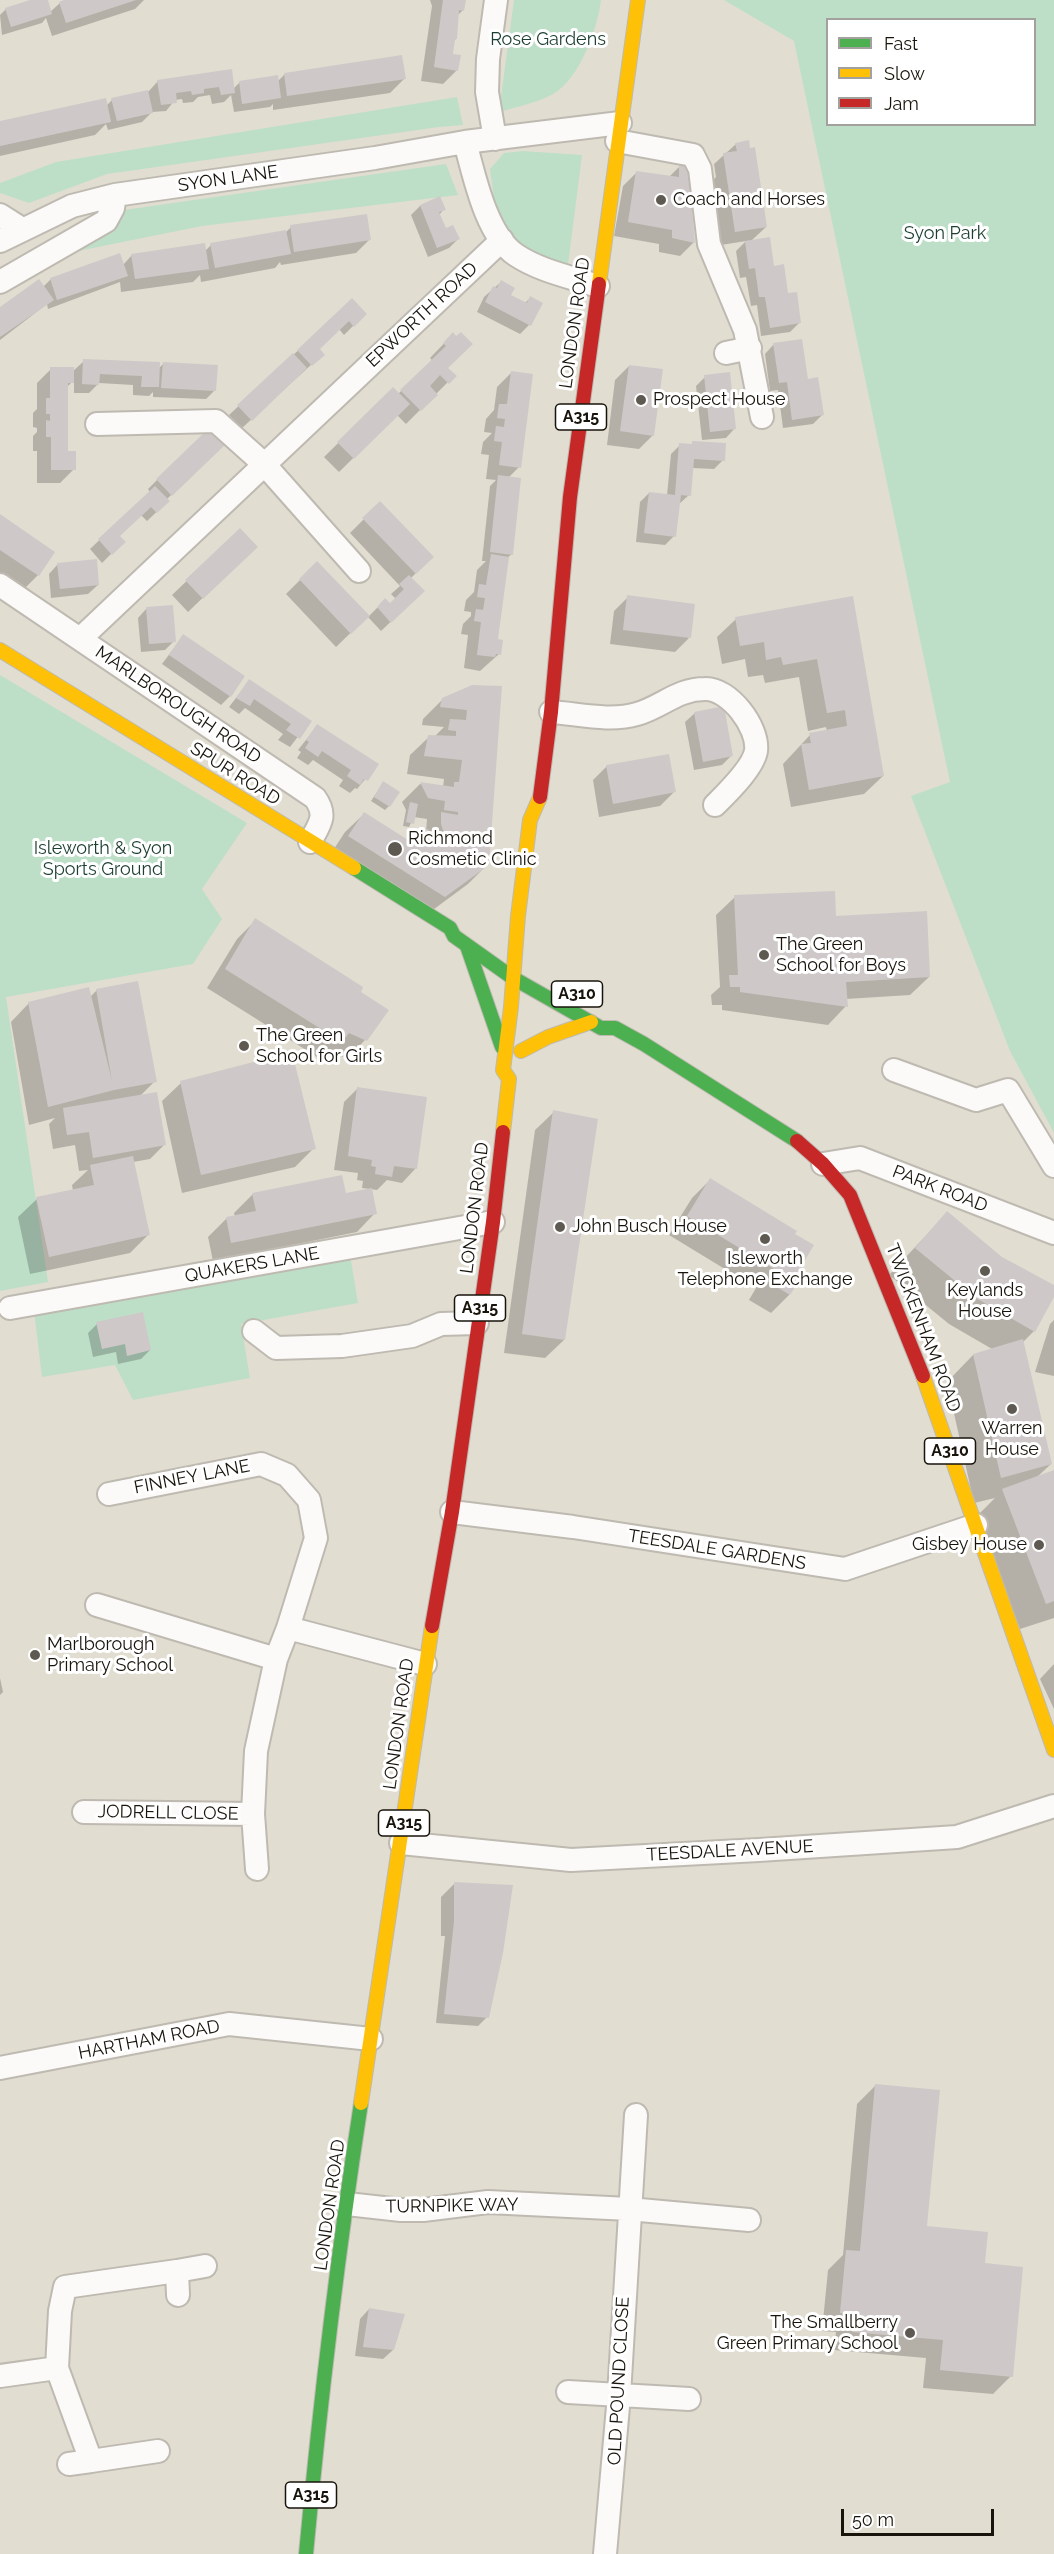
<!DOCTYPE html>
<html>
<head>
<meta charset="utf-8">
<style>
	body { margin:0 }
	#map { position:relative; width:1054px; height:2554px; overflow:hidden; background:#e2ddd1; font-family:Raleway,sans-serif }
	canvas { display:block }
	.legend { position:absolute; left:826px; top:18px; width:210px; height:108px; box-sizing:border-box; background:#fff; border:2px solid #a3a19e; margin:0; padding:8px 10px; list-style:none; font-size:18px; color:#18140c }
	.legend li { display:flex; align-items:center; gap:12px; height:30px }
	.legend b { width:30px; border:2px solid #a3a19e }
	.scale { position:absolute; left:841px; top:2509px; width:153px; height:27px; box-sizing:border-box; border:3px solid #18140c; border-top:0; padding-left:8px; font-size:18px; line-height:21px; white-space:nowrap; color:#18140c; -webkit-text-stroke:4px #fff; paint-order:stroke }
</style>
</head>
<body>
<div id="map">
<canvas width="1054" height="2554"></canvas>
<ul class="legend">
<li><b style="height:8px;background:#4caf50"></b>Fast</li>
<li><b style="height:8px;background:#ffc107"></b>Slow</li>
<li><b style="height:8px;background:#c62828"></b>Jam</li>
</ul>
<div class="scale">50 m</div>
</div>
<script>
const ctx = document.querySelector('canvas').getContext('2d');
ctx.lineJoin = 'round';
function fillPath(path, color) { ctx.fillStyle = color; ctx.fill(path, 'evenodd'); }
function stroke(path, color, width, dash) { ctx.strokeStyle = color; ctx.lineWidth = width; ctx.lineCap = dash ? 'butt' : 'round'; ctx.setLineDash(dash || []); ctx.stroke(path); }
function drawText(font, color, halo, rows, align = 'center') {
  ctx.font = font + ' Raleway,sans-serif'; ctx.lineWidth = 6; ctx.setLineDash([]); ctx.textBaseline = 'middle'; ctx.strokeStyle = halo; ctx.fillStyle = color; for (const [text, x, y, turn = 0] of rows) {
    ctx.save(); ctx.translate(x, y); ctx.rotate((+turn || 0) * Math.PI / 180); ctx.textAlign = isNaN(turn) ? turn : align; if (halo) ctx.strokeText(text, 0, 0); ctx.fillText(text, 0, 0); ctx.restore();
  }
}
const green = new Path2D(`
	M514 0H601C598 28 579 80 553 94 537 103 516 107 499 112Z
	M724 0H1054V1133L1010 1051 911 796 950 782 794 41ZM828 20H1034V124H828Z
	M457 97 463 125 439 127 107 174 29 203 0 193V183L56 162Z
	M523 151 582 155 568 265 532 254 517 243 496 213 490 169 504 153Z
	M446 164 458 195 202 226 73 252 124 210Z
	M0 675 247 823 202 889 222 919 193 964 6 997 48 1282 0 1291Z
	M350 1255 358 1303 241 1324 250 1378 133 1400 115 1365 42 1377 34 1311Z`);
const shadow = new Path2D(`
	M35 0H46L50 12 60 3 69 0H144L135 9 52 36 46 18 42 23 2 35 0 15 6 9Z
	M430 0H464L463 10 457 16 456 39 453 42 451 56 457 70 443 84 421 81 432 6Z
	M230 71 233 89 240 82H277L285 74 404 79 390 93 273 110V104L270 107 234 112 231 95 224 102 212 104 210 95 198 97 193 102 183 103 182 99 175 100 166 111 152 112 142 122 108 130 106 124 95 135 0 156V123L106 106 112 100 149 91 158 81Z
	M736 144 766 227 751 241 773 268 799 323 790 332 761 336 757 305 751 306 746 277 740 278 736 251 746 241 721 245 711 182 716 177 714 164Z
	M680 166 694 242 680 256 659 252V244L614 236 623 186 637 172 669 177Z
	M439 198 444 209 439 215 445 230 458 239 449 248 428 257 411 215 420 206Z
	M291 227 370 239 356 253 281 265 280 262 275 268 201 282 200 275 193 282 121 292 120 282 48 309 47 304 0 340V309L43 287 51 279 123 265 132 255 205 251 211 245 285 233Z
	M501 282 509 296 524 304 530 298 529 325 520 334 477 312 484 297Z
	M352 300 365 314 344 335 339 329 318 349 323 354 242 428 229 415Z
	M453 334 456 338 446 368 454 376 406 424 397 415 339 472 324 457 393 389 398 394 433 361 430 358Z
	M774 344 822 415 813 424 783 428 778 390 770 391 765 354Z
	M84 361 158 369 163 364 215 390 206 399 153 397V392L149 396 133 395V385L99 383 89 393H74V380L66 388 67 453 74 469 60 483H37V451H33V436L37 432V428L33 427V413L37 409V383L51 369 72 372Z
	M629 366 653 435 639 449 607 445 615 380Z
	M511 373 519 467 508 478 512 554 507 558 496 640 499 654 480 671 464 668 468 635 461 634 463 624 471 616V612L464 611 466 600 474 592 477 570 486 561H482L490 486 496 480 486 479 489 455 481 454 483 442 492 433 484 432 486 419 494 410 497 387Z
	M705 377 735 428 726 438 702 440 696 386Z
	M225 443 166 500 168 501 147 521 141 515 118 537 123 542 102 563 90 549 150 492 148 489 157 480Z
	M693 443 723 460 714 469 692 468 689 495 678 505 674 536 665 545 636 542 640 502 649 493 667 495 671 454 680 445 690 446Z
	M0 516 38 575 24 589 0 573Z
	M364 519 432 557 411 578 423 591 381 631 368 617 385 600 390 605 396 599 391 594 400 586 350 533Z
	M240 530 242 560 188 612 172 595Z
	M317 563 368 616 336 647 286 594Z
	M58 564 98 585 88 594 51 598 49 574Z
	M628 597 689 638 675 652 610 644 614 611Z
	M851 598 883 776 864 794 791 807 783 764 810 735 827 732 826 727 808 731 799 677 765 683 763 675 748 677 745 659 722 664 717 637 736 619Z
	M147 608 174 641 165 650 141 652 138 618Z
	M183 636 230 696 221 705 162 664Z
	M249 681 310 721 290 747 278 740 283 734 245 708 239 714 229 707Z
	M472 686 487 865 468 884 426 915 330 855 345 832 364 814 415 846 419 842 423 845V836L419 841 415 839 423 828 426 831 427 819 414 817 409 827 403 826 406 810 402 802 420 784 443 787 444 779 407 774 410 755 429 737H434L444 727 422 725 423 719 442 700Z
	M695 713 731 756 722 765 694 770 685 722Z
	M317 726 377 765 357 789 355 788 350 793 339 786 343 780 313 760 308 765 297 758 301 752 298 750Z
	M607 766 674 792 660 806 599 817 593 780Z
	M383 783 389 806 385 810 371 801Z
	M735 897 835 917 929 977 910 995 846 999V1006L828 1025 722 1010V1005H712L711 995 720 987 716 915Z
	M256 920 360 992 365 1040 347 1059 331 1051 322 1060 207 988 237 939Z
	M97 990 155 1081 140 1096 164 1145 150 1159 133 1162 148 1235 130 1253 30 1274 18 1217 37 1199 73 1191 72 1185 88 1170 79 1171 75 1145 53 1149 49 1124 55 1118 29 1125 11 1022 29 1003 90 997Z
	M181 1083 314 1148 295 1167 182 1193 162 1101Z
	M358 1088 416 1168 402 1183 387 1180 377 1190 370 1189 375 1213 357 1232 213 1261 208 1237 226 1219 235 1217 234 1213 253 1194 344 1195 370 1189 362 1188 363 1181 357 1180 358 1173 334 1170 344 1102Z
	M554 1112 564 1340 545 1358 504 1353 535 1130Z
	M710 1180 793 1234 798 1267 789 1295 771 1313 749 1300 756 1288 669 1235 692 1198Z
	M947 1213 1001 1258 1054 1287V1294L1034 1331 1022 1343 1051 1464 1036 1478 1054 1472V1618L1020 1629 976 1517 995 1498 974 1503 947 1382 973 1355 992 1349 949 1324 889 1275Z
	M1054 1320V1376L1035 1372 1050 1324Z
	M97 1324 150 1350 141 1359 118 1364 116 1352 93 1357 88 1333Z
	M1054 1664V1709L1040 1679Z
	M0 1678 3 1692 0 1695Z
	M455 1883 487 2017 478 2026 436 2023 445 1936H441V1897Z
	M876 2085 925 2227 983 2265 1011 2376 993 2394 923 2388 926 2358 834 2350 836 2332 822 2331 828 2270 843 2255 857 2104Z
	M369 2309 393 2350 383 2359 355 2356 360 2319Z`);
const building = new Path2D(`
	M30 0H48L52 14 11 27 5 8Z
	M64 0H136L66 23 59 2Z
	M443 0H466L464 11 459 10 457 39H455L453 54 461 55 458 71 434 67Z
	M402 55 406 79 287 96 284 73Z
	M232 69 235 93 221 95 219 87 204 89V93L192 95 191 91 176 93 177 103 161 105 157 80Z
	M278 75 281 98 242 104 239 81Z
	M148 90 153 113 117 121 111 98Z
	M106 98 111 122 0 146V121Z
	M749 140 750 148 755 147 767 227 735 232 723 153 737 151 735 143Z
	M679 164 688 165 695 243 672 238V230L628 222 636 171 679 177Z
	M440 196 446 210 439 212 446 228 453 225 460 239 437 248 420 205Z
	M367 214 371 240 294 252 290 225Z
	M286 230 291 254 215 268 210 243Z
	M770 237 774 266 784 264 788 293 797 292 801 323 770 328 765 297H759L755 268 749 269 745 241Z
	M205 243 209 269 135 279 131 254Z
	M120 253 128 276 57 300 50 278Z
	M39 279 54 300 0 337V307Z
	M501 280 515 288 511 295 527 303 530 296 543 303 531 326 485 302 493 286 497 288Z
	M352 298 367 314 354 327 349 321 320 349 325 355 312 366 297 350Z
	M453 332 456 336 461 332 473 344 448 368 457 376 449 384 440 375 430 386 438 395 421 411 400 390 446 346 443 343Z
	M802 339 808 379 818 377 824 415 792 420 787 382 779 383 773 343Z
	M293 353 307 368 252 421 237 405Z
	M83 359 160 362 159 387H141L142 376 100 374 99 385 82 384Z
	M163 362 218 365 216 391 161 388Z
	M629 365 663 369 654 436 620 431Z
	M50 367H74V383H68V451H76V470H51V437H46V420L50 421V414H46V398H50Z
	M511 371 533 374 521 468 499 465 502 442 494 441 496 426 504 427 505 419 497 418 499 404H507Z
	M730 372 736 429 710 432 704 375Z
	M393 387 410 404 354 459 337 442Z
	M211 426 227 443 172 496 156 479Z
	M692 441 726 443 725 461 694 459 691 496 681 495 676 537 644 533 649 492 675 495 679 443 692 444Z
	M498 475 521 478 513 555 490 552Z
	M155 486 170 501 157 513 151 507 120 536 126 542 112 555 98 539Z
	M380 501 434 557 416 574 362 518Z
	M0 514 55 552 39 576 0 550Z
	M240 528 258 547 203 599 185 580Z
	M491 554 509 557 498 639 503 640 501 655 496 654 495 657 477 655 481 622 474 621 476 609 483 610 485 598 477 597 479 584 486 585Z
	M97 559 99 585 60 589 57 563Z
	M317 561 370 616 351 634 299 579Z
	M409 575 425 591 391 623 377 607 385 598 390 603 404 589 399 584Z
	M627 595 695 604 691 638 623 630Z
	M853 596 884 776 809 790 801 744 811 743 809 733 847 726 845 710 827 713 817 659 783 665 781 657 766 660 764 642 740 646 735 617Z
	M173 605 176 642 149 644 146 607Z
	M183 634 245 676 231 697 169 655Z
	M249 679 312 721 300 739 286 730 291 724 254 699 250 706 236 698Z
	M472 685 502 686 489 865 445 897 348 836 364 812 416 845 419 840 430 847 432 843 438 846 439 843 449 847 441 824V812L458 815V812L444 810 445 801 428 798 420 782 454 787V782H459L462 760 424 756 428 735 456 736V731L448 730 450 719 466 720 467 710 440 707 442 698Z
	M724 706 733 756 703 762 694 712Z
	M317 724 379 764 368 781 364 779 360 785 347 776 351 770 322 751 318 757 305 748 309 742 306 740Z
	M669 754 676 792 613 804 606 765Z
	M383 781 400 792 390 807 374 797Z
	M410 802 418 804 414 824 406 822Z
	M423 827 429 830 424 838 418 834Z
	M835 891 836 916 927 911 930 977 846 982 848 1007 740 992V987H730L729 975H738L734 895Z
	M255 918 363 987 361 992 389 1010 367 1041 349 1033 342 1042 225 969Z
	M138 981 157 1082 114 1090 48 1107 28 1002 89 987 112 1081 96 989Z
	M292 1052 316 1149 201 1175 180 1081Z
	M357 1087 427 1097 417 1169 394 1166 392 1177 375 1174 376 1167 371 1166 372 1160 348 1156Z
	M157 1092 166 1145 93 1158 89 1132 67 1135 63 1108Z
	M553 1110 598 1119 565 1340 522 1334Z
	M133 1156 150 1235 49 1257 36 1197 94 1185 90 1165Z
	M342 1175 346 1193 372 1188 377 1214 231 1243 226 1217 256 1211 252 1193Z
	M710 1178 797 1231 795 1234 814 1245 801 1267 806 1270 790 1295 767 1281 774 1269 687 1216Z
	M947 1211 1002 1257 1054 1285V1297L1035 1332 976 1298 915 1248Z
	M143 1312 151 1350 127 1356 125 1344 102 1349 96 1322Z
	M1023 1339 1052 1464 1001 1478 973 1354Z
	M1054 1470V1601L1046 1604 1002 1489Z
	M454 1882 513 1885 503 1953 489 2018 444 2014 454 1922Z
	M875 2084 940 2090 927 2226 988 2232 985 2263 1023 2267 1013 2377 940 2370 943 2340 852 2332 854 2314 840 2313 846 2250 860 2251Z
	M369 2308 405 2314 394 2350 363 2347Z`);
const street = new Path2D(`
	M495 139 487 92 488 59 496 0
	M617 141 693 155 700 169 709 244 745 330 762 417
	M465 142C474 175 486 235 516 255 540 271 571 277 598 286
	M0 215 22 229
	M0 241 72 206 115 195 375 158 465 142 620 123
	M0 282 106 221 113 208 115 195
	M726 353 750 348
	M97 424 216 421 264 464 359 571
	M0 585 315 798C328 816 319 825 310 842
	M81 638 502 240
	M551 712C579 714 610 722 637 714 662 707 677 689 705 689 729 688 759 727 756 751 753 768 727 793 715 805
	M894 1070 976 1100 1008 1090 1054 1166
	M823 1164 860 1158 1054 1233
	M10 1308 493 1222
	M254 1331 276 1348 342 1346 412 1336 441 1324 477 1323
	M109 1494 261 1464 287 1475 309 1500 316 1538 288 1628 276 1659 256 1751 253 1814 257 1869
	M452 1512 573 1527 845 1569 976 1525
	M97 1605 276 1659
	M288 1628 425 1664
	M84 1812 253 1814
	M401 1843 571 1860 759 1850 957 1837 1054 1806
	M0 2068 229 2024 371 2039
	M347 2204 401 2210H423L488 2202 629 2209 749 2220
	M177 2271 205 2266
	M57 2368 60 2311 65 2287 177 2271 178 2295
	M0 2376 57 2368 91 2461 158 2451
	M568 2392 689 2399
	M69 2464 91 2461
	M605 2554 619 2395 636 2115`);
const fast = new Path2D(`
	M354 868 450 928 454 936 513 978
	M467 946 502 1047
	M513 978 601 1028H615L644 1044 797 1141
	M306 2554C320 2403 338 2252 361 2103`);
const slow = new Path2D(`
	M599 284 638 0
	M0 650 354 868
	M521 1051 548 1037 591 1022
	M503 1132 509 1079 503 1070 511 1007 518 916 530 820 540 797
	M923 1376 1054 1750
	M361 2103 432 1626`);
const jam = new Path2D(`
	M540 797 551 712 570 497 599 284
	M797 1141 823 1164 850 1195 923 1376
	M432 1626 452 1512 493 1222 503 1132`);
const markers = [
	[661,200,6,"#5f5a51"],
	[641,400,6,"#5f5a51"],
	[395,849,8,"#5f5a51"],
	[764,955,6,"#5f5a51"],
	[244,1046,6,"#5f5a51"],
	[560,1227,6,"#5f5a51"],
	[765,1239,6,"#5f5a51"],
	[985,1271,6,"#5f5a51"],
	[1012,1409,6,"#5f5a51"],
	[1039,1545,6,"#5f5a51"],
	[35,1655,6,"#5f5a51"],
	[910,2333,6,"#5f5a51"]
];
const shields = [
	[581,417,51],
	[577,994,51],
	[480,1308,51],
	[950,1451,51],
	[404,1823,51],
	[311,2495,51]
];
const shieldNames = [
	["A315",581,417],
	["A310",577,994],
	["A315",480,1308],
	["A310",950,1451],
	["A315",404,1823],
	["A315",311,2495]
];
const parkNames = [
	["Rose Gardens",548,40],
	["Syon Park",945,234],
	["Isleworth & Syon",103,849],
	["Sports Ground",103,870]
];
const streetNames = [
	["SYON LANE",228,179,-8],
	["EPWORTH ROAD",422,315,-43],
	["LONDON ROAD",575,323,-82],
	["MARLBOROUGH ROAD",178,705,34],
	["SPUR ROAD",235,774,32],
	["PARK ROAD",940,1189,21],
	["LONDON ROAD",475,1208,-83],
	["QUAKERS LANE",252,1265,-10],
	["TWICKENHAM ROAD",923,1328,69],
	["FINNEY LANE",192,1477,-11],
	["TEESDALE GARDENS",717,1550,9],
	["LONDON ROAD",399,1724,-82],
	["JODRELL CLOSE",168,1813,1],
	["TEESDALE AVENUE",730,1851,-3],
	["HARTHAM ROAD",149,2040,-11],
	["LONDON ROAD",330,2205,-82],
	["TURNPIKE WAY",452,2206,-1],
	["OLD POUND CLOSE",619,2381,-87]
];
const poiNames = [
	["Coach and Horses",673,200],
	["Prospect House",653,400],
	["Richmond",408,839],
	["Cosmetic Clinic",408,860],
	["The Green",776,945],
	["School for Boys",776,966],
	["The Green",256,1036],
	["School for Girls",256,1057],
	["John Busch House",572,1227],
	["Isleworth",765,1259,"center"],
	["Telephone Exchange",765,1280,"center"],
	["Keylands",985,1291,"center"],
	["House",985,1312,"center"],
	["Warren",1012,1429,"center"],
	["House",1012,1450,"center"],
	["Gisbey House",1027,1545,"right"],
	["Marlborough",47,1645],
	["Primary School",47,1666],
	["The Smallberry",898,2323,"right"],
	["Green Primary School",898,2344,"right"]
];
fillPath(green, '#bddfc8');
fillPath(shadow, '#0003');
fillPath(building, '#cec9c8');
stroke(street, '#bebab1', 26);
stroke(fast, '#bebab1', 16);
stroke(slow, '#bebab1', 16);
stroke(jam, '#bebab1', 16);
stroke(street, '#fbfaf8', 22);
stroke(fast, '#4caf50', 14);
stroke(slow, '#ffc107', 14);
stroke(jam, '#c62828', 14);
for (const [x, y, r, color] of markers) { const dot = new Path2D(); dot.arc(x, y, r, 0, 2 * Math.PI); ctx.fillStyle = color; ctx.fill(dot); stroke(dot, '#fff', 2); }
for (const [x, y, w] of shields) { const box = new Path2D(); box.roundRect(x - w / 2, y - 13, w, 26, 4.5); ctx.fillStyle = '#fff'; ctx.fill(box); stroke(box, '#18140c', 1.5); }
drawText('bold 16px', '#18140c', null, shieldNames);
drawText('18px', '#1b3e2f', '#fff', parkNames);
drawText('18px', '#18140c', '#fff', streetNames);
drawText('18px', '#18140c', '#fff', poiNames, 'left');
</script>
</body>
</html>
